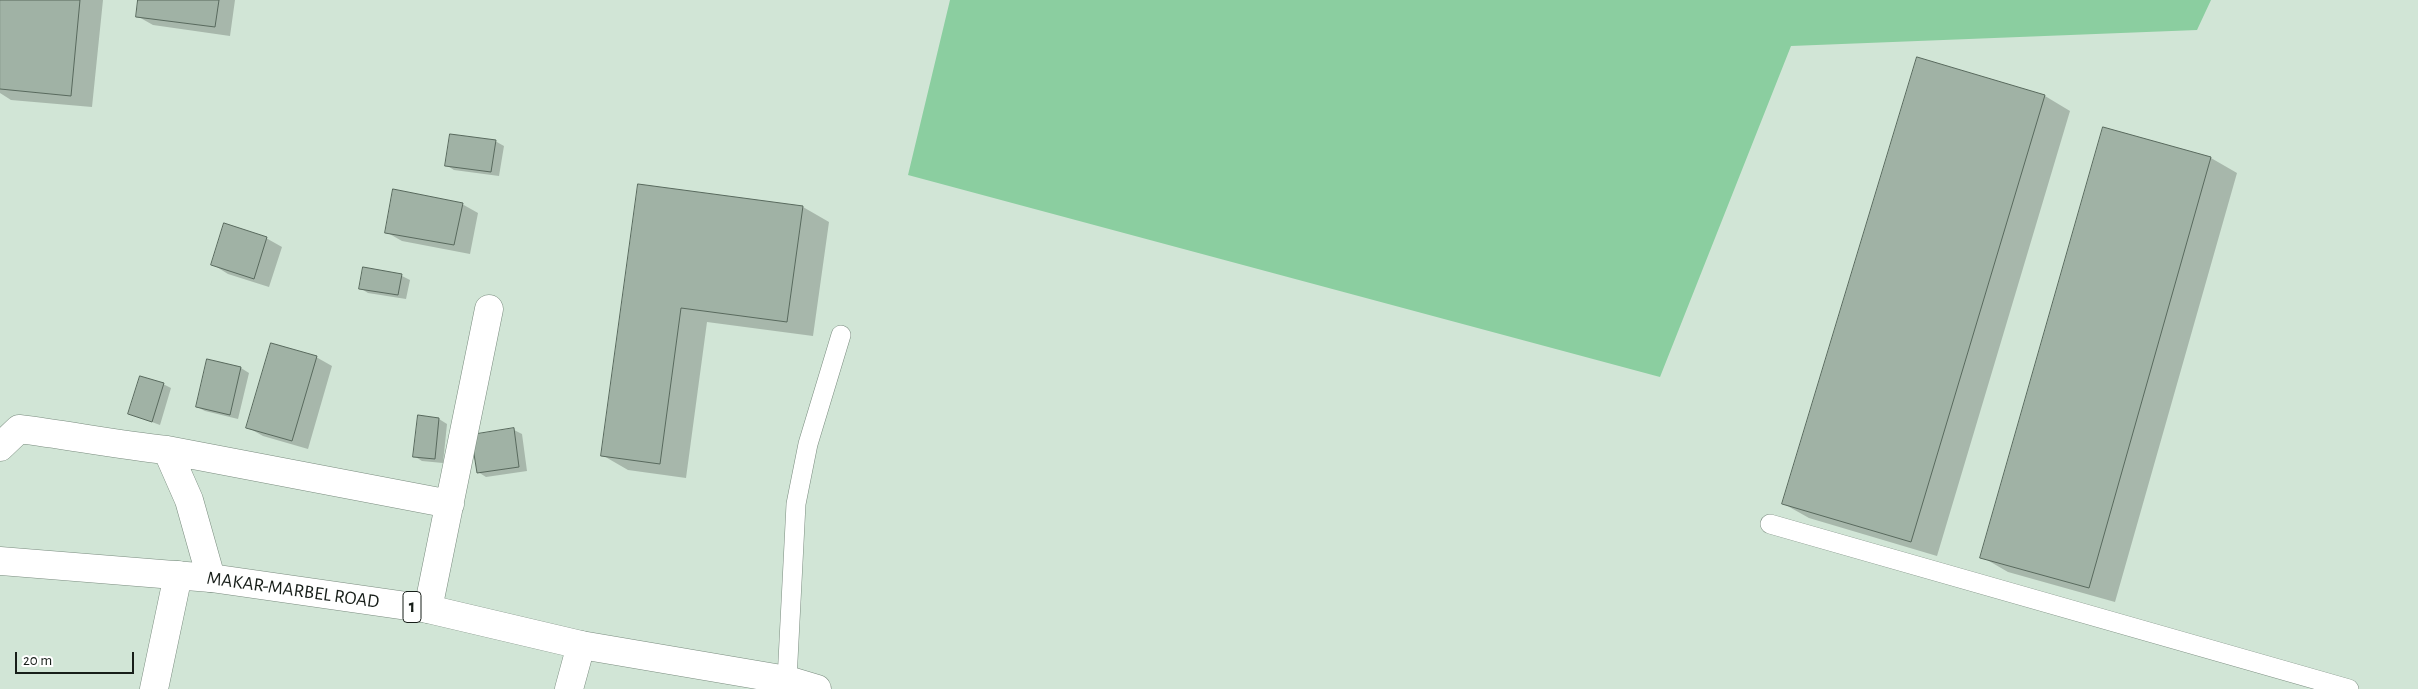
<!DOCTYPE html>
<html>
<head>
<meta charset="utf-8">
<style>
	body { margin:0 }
	#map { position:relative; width:2418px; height:689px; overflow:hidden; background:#d1e5d6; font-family:"Alegreya Sans",sans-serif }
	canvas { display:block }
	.scale { position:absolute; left:15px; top:652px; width:119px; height:22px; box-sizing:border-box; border:2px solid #171e19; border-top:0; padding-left:6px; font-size:15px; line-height:18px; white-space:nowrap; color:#171e19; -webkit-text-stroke:4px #fff; paint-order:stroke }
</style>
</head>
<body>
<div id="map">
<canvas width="2418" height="689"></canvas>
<div class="scale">20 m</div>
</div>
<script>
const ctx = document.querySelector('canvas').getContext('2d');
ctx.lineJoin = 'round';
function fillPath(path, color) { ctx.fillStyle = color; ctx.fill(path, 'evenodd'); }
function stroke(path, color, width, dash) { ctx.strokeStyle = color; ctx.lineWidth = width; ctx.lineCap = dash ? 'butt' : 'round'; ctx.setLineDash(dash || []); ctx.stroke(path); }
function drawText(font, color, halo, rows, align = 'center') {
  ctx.font = font + ' "Alegreya Sans",sans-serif'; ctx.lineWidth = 5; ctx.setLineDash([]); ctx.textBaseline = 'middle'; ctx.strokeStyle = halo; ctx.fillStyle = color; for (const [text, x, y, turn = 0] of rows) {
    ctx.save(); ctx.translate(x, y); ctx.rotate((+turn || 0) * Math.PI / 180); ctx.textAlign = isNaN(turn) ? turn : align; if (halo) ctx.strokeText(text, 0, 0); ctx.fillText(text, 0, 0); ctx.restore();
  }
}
const green = new Path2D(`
	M950 0H2211L2197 30 1791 46 1660 377 908 175Z`);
const shadow = new Path2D(`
	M0 0H103L92 107 11 100 0 93Z
	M140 0H235L230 36 153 25 137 16Z
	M2045 96 2070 111 1937 556 1809 518 1784 504Z
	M2104 128 2211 158 2237 173 2115 602 2008 572 1982 557Z
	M495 141 504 146 499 176 454 170 446 165Z
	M639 186 803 207 829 222 813 336 707 322 686 478 628 470 602 455Z
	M462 204 478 213 470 254 402 241 386 232Z
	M266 238 282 247 269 287 228 274 212 264Z
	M364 268 402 276 410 280 406 299 368 293 360 288Z
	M316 357 332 366 308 449 263 436 247 427Z
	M207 361 241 368 249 373 238 419 205 411 197 407Z
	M163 384 171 388 160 425 130 414Z
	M439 419 447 424 443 463 422 461 414 456Z
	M514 430 522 434 527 471 486 477 478 472Z`);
const building = new Path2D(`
	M0 0H80L71 96 0 89Z
	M138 0H219L215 27 136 17Z
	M1917 57 2045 95 1911 542 1782 504Z
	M2103 127 2211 157 2089 588 1980 558Z
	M450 134 496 140 491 172 445 166Z
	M638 184 803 206 787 322 681 308 660 464 601 456Z
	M393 189 463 203 454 245 385 233Z
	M224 223 267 237 254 279 211 265Z
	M363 267 402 274 398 295 359 289Z
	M271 343 317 356 292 441 246 428Z
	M207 359 241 367 230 415 196 407Z
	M140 376 164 383 152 422 128 414Z
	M418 415 439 418 435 459 413 457Z
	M514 428 519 467 477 473 471 435Z`);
const lane = new Path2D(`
	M1770 524 2349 689
	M787 680 796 504 808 444 841 335`);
const street = new Path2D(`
	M0 447 19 429C68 435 117 445 167 450L189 500 211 578
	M167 450 450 504
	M428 609 489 309
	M154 689 178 575
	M569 689 581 645`);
const primary = new Path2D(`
	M0 561 211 578 428 609 581 645 787 680 817 689`);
const shields = [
	[412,607,18]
];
const shieldNames = [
	["1",412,607]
];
const streetNames = [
	["MAKAR-MARBEL ROAD",293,590,8]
];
fillPath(green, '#8bcea0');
fillPath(shadow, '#0003');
fillPath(building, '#a0b2a5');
stroke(building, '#58695d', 1);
stroke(lane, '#7a8c7f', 20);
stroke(street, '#7a8c7f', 29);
stroke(primary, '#7a8c7f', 29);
stroke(lane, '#fff', 19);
stroke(street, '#fff', 28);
stroke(primary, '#fff', 28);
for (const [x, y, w] of shields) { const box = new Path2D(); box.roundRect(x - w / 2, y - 15.5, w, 31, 4); ctx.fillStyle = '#fff'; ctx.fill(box); stroke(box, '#171e19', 1); }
drawText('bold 18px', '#171e19', null, shieldNames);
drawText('19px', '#171e19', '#fff', streetNames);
</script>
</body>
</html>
